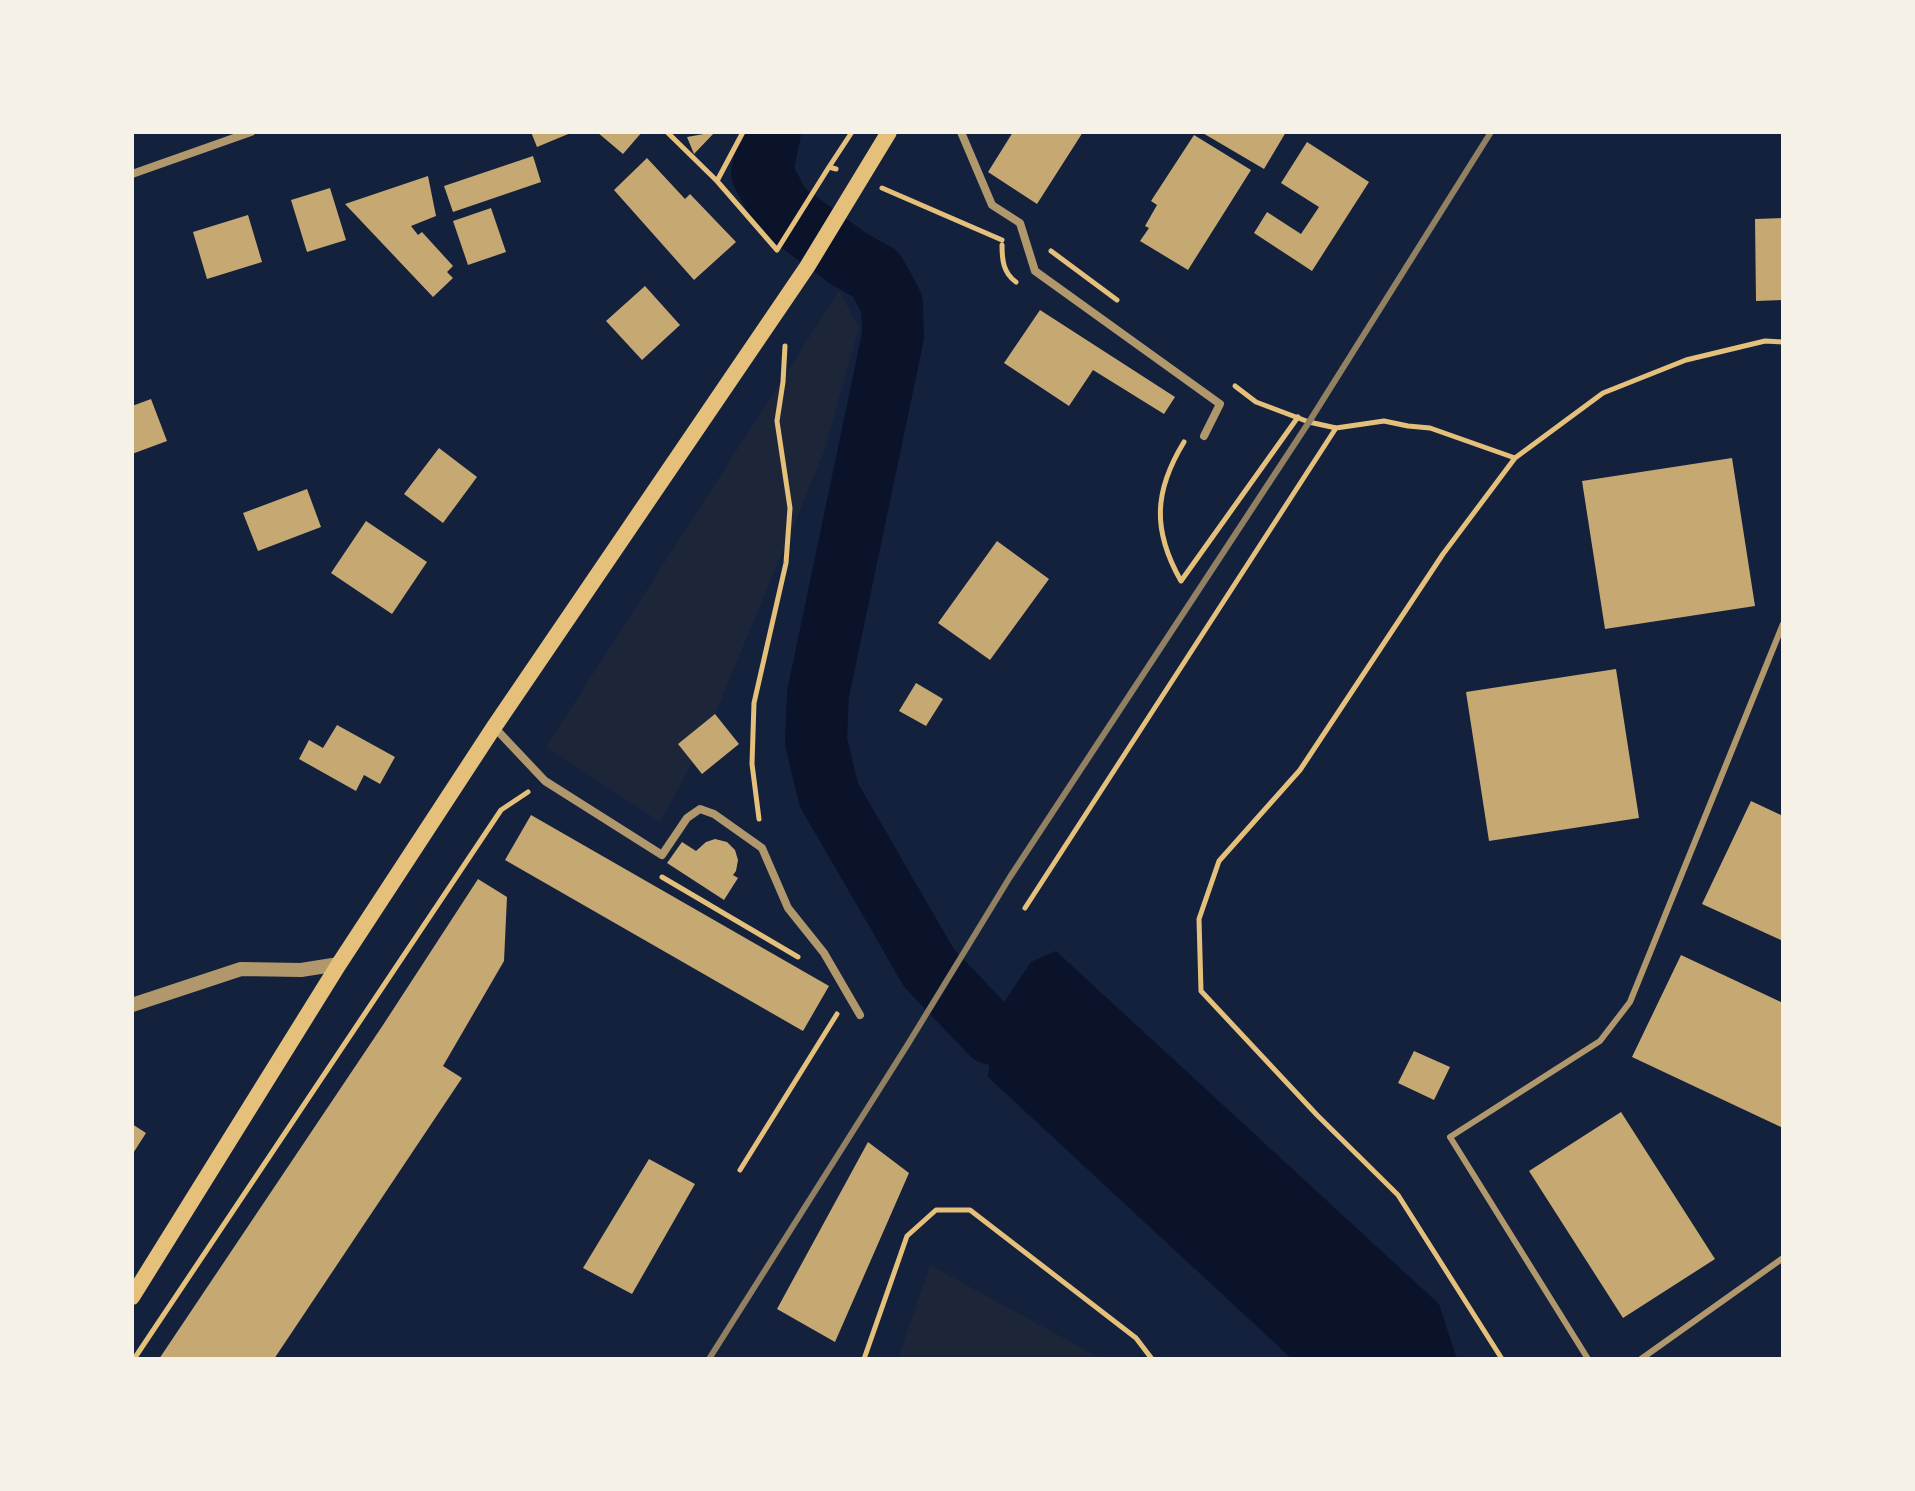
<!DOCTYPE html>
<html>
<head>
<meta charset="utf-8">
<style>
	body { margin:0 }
	#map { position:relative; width:1915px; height:1491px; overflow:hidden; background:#14213d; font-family:"Alegreya Sans",sans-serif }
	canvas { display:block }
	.frame { position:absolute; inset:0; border:134px solid #f6f1e7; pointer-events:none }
</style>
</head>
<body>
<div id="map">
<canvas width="1915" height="1491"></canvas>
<div class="frame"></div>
</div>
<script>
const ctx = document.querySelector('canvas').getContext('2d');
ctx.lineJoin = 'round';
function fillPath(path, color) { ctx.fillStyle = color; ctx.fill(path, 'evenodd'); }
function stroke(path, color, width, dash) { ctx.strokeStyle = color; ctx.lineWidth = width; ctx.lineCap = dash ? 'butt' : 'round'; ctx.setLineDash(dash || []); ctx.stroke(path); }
const green = new Path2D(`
	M839 291 859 327 824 452 715 714 678 744 693 762 660 822 546 747Z
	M930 1265 1102 1359H898Z`);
const water = new Path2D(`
	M1056 951 1439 1304 1455 1353 1458 1359H1292L988 1077 992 1034 1006 999 1031 962Z`);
const river = new Path2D(`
	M770 132 762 173 781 209 849 259 876 274 892 304 893 336 818 694 816 742 829 795 929 968 992 1034`);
const building = new Path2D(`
	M531 132H573L537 147Z
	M597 132H642L623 154Z
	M715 132 694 154 687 137Z
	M1013 132H1083L1037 204 988 172Z
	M1201 132H1286L1264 169Z
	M1194 135 1251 170 1188 270 1140 241 1149 228 1145 226 1157 205 1151 201Z
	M1307 142 1369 182 1312 271 1254 233 1267 212 1301 234 1319 207 1281 183Z
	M533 156 541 182 453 212 444 186Z
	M647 158 685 199 690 194 736 242 694 280 614 190Z
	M428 176 436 216 411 226 418 235 422 232 453 266 447 272 453 278 433 297 345 204Z
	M330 188 346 240 307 252 291 200Z
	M491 208 506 252 468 265 453 221Z
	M248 215 262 262 207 279 193 232Z
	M1783 218V300L1756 301 1755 219Z
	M645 286 680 325 642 360 606 321Z
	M1040 310 1175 397 1164 414 1093 370 1069 406 1004 363Z
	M151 399 167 441 132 454V406Z
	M439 448 477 477 443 523 404 494Z
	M1732 458 1755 606 1605 629 1582 481Z
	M307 489 321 527 258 551 243 513Z
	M366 521 427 562 392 614 331 573Z
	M997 541 1049 579 990 660 938 623Z
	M1616 669 1639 818 1489 841 1466 692Z
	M916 683 943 699 926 726 899 711Z
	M715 714 739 744 702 774 678 744Z
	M337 725 395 757 380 784 364 775 356 791 299 759 309 740 323 748Z
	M1751 801 1783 816V941L1702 904Z
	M531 815 829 986 803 1031 505 860Z
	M715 839 727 842 735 850 738 860 736 871 733 875 738 878 724 900 667 863 682 842 696 851 706 842Z
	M478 879 507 897 504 961 443 1066 462 1078 274 1359H159L383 1025Z
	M1681 955 1783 1003V1128L1632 1057Z
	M1414 1051 1450 1067 1434 1100 1398 1083Z
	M1621 1112 1715 1259 1623 1318 1529 1171Z
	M132 1124 146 1133 132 1155Z
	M868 1142 909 1173 835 1342 777 1309Z
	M649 1159 695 1184 632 1294 583 1268Z`);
const path = new Path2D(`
	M667 132 717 181 777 250 829 167 836 169
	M829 167 852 132
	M717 181 743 132
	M882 188 1002 240
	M1002 245C1002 259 1003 273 1016 282
	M1051 251 1117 300
	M1235 386 1256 402 1309 422 1336 428 1384 421 1408 426 1430 428 1515 458
	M1184 442C1154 491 1152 530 1181 581L1298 417
	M759 819 752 764 754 703 786 563 790 508 777 421 783 382 785 346
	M662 877 798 957
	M1025 908 1336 428
	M740 1170 837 1014
	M134 1359 501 810 528 792
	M864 1359 907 1236 936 1210H970L1136 1338 1152 1359
	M1502 1359 1398 1195 1317 1115 1201 991 1199 919 1219 861 1300 770 1443 554 1515 458 1603 393 1686 360 1765 341 1783 342`);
const service = new Path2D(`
	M1588 1359 1450 1137 1600 1041 1630 1002 1783 624
	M1641 1359 1783 1258`);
const minor = new Path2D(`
	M961 132 992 205 1020 223 1035 271 1220 404 1204 436
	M132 174 251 132
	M494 727 545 781 662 855 687 818 700 809 714 814 762 848 788 908 824 953 860 1015`);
const tertiary = new Path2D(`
	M132 1005 241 969 301 970 339 964`);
const secondary = new Path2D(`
	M132 1297 339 964 494 727 807 267 889 132`);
const rail = new Path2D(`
	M709 1359 908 1044 1010 877 1309 422 1491 132`);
fillPath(green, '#1d2539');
fillPath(water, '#0b132b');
stroke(river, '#0b132b', 62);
fillPath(building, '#c6a872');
stroke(path, '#e5c07b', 5);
stroke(service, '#b1986c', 6);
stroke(minor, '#b1986c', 8);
stroke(tertiary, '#b1986c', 14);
stroke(secondary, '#e5c07b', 16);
stroke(rail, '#918062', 6);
</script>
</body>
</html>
